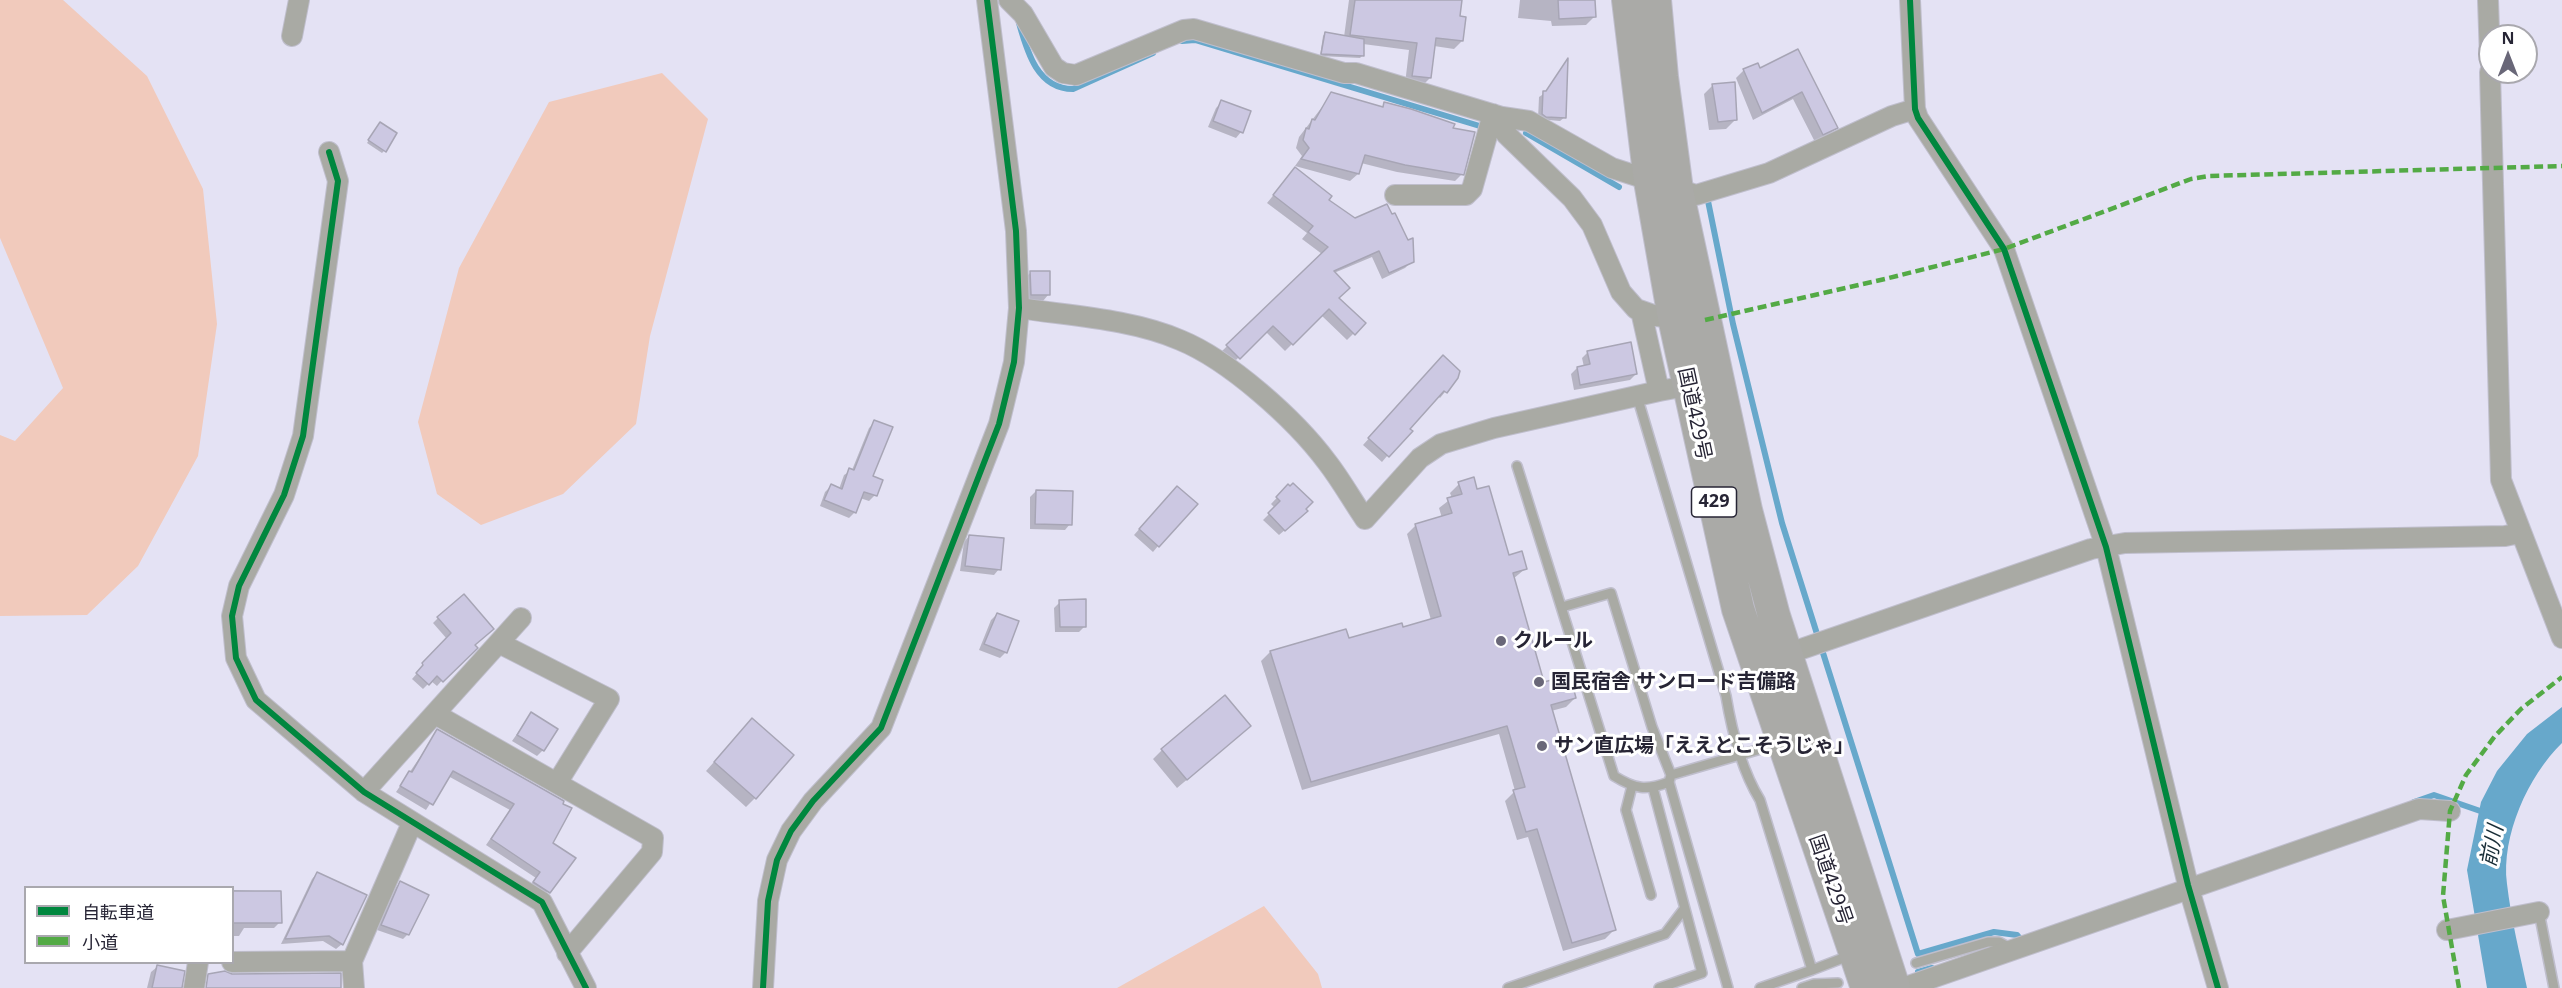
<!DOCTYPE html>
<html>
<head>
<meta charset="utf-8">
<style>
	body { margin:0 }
	#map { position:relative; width:2562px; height:988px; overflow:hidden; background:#e4e2f4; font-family:"Noto Sans","Noto Sans JP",sans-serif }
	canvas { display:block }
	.legend { position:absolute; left:24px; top:886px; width:210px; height:78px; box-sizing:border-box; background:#fff; border:2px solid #a9a8ae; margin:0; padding:8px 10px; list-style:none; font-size:18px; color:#272535 }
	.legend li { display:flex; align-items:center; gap:12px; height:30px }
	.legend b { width:30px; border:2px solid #a9a8ae }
	.north { position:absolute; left:2478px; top:24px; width:60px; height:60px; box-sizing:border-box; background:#fff; border:2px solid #a9a8ae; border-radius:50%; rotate:0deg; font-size:16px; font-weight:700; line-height:24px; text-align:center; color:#272535 }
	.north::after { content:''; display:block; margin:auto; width:21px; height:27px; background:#696778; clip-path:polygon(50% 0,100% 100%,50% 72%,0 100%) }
</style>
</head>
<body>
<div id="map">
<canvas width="2562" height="988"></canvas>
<ul class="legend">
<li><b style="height:8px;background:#00873e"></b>自転車道</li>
<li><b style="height:8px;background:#53aa45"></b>小道</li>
</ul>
<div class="north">N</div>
</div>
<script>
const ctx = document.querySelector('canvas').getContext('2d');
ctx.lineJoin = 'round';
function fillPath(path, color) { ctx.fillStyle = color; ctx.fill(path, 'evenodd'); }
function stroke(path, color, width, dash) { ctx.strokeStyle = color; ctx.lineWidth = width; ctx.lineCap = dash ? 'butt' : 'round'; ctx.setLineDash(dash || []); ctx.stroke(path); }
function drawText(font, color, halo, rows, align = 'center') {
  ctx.font = font + ' "Noto Sans","Noto Sans JP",sans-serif'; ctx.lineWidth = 6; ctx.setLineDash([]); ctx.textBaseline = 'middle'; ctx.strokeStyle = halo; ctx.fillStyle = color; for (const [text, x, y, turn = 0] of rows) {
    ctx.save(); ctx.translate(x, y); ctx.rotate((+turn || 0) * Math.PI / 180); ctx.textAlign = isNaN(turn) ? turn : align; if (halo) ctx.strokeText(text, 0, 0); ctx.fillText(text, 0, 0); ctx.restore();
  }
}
const green = new Path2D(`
	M0 0H63L147 76 203 189 217 324 198 456 138 566 87 615 0 616V435L15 441 63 388 0 238Z
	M662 73 708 119 650 336 636 424 563 494 481 525 437 494 418 422 459 268 549 102Z
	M1264 906 1318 974 1322 988H1117Z`);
const water = new Path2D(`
	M2562 707V743C2528 776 2501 836 2507 884 2511 919 2520 954 2527 988H2487L2467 870 2481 802 2497 771 2527 734Z`);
const shadow = new Path2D(`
	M1349 0H1461L1459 17 1462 41 1454 49 1434 46 1430 78 1422 86 1405 84 1409 50 1363 44 1362 56 1360 58 1320 56 1323 36 1325 33 1344 37Z
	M1520 0H1593L1594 17 1586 25 1552 26 1551 21 1518 18Z
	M1797 51 1836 128 1828 136 1815 142 1793 99 1753 120 1736 78 1744 70H1760Z
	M1566 61 1565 117 1560 121 1538 119 1539 97 1545 93Z
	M1713 85 1735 120 1726 129 1709 130 1704 94Z
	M1332 94 1381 108 1384 104 1451 129 1462 174 1455 181 1397 172 1361 163 1358 174 1350 181 1295 166 1302 156 1296 148 1299 137Z
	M1222 102 1241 132 1236 138 1208 127 1216 108Z
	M378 126 384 151 382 153 367 143Z
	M1295 169 1327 200 1412 261 1405 268 1382 279 1372 257 1334 273 1337 298 1364 323 1347 340 1321 315 1285 351 1265 331 1232 364 1220 353 1322 254 1302 239 1307 233 1267 203Z
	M1030 273 1048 295 1043 301 1025 300 1024 279Z
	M1588 352 1636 374 1630 380 1574 390 1571 374 1577 368 1584 367 1582 358Z
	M1437 363 1445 392 1440 398 1438 396 1382 462 1363 445Z
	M875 422 871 477 881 480 875 495 869 501 860 498 855 512 849 518 820 506 825 492 831 486 839 489 844 475 852 470 869 428Z
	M1459 484 1476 491 1508 556 1525 569 1513 579 1543 684 1575 698 1566 707 1551 711 1614 930 1605 939 1563 951 1528 837 1517 840 1505 801 1515 791 1499 734 1302 790 1261 661 1270 652 1348 640 1431 620 1407 534 1416 525 1442 518 1439 508 1452 498 1450 493Z
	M1288 486 1300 517 1279 535 1263 520 1275 508 1271 504Z
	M1036 491 1070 524 1065 530 1030 529V497Z
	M1171 493 1158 546 1153 552 1134 535Z
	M969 536 999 569 994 575 960 571 964 542Z
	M1060 602 1085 626 1079 632H1055L1054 608Z
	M997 614 1006 652 1000 658 979 650 991 620Z
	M438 618 473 646 437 686 431 681 423 689 412 679 447 639 433 623Z
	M531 714 543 750 537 756 512 741Z
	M743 729 755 798 746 807 706 771Z
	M438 731 562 802 551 844 574 858 543 898 528 888 536 878 486 845 510 810 448 776 426 810 396 792Z
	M1240 735 1177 788 1153 759 1162 750Z
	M317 873 342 944 336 949 323 941 281 944 312 879Z
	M400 883 408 934 403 939 377 930 396 887Z
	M232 890 280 892V922L274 928H244L239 936H232Z
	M157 967 181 988H147L151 972Z`);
const stream = new Path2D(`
	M1019 23C1027 51 1037 89 1073 89L1153 53
	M1182 41 1195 40 1483 127
	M1526 133 1619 187
	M1708 201 1733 324 1782 523 1918 954 1994 932 2017 935 2022 941
	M2414 802 2434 795 2486 813
	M1918 972 1932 968`);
const building = new Path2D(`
	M1355 0H1462L1460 16 1466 17 1463 41 1436 38 1431 78 1412 76 1417 43 1350 35Z
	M1558 0H1595L1596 17 1559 19Z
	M1325 32 1364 39V56L1321 54Z
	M1798 49 1838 128 1823 135 1802 92 1762 113 1743 69 1758 63 1760 68Z
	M1568 58 1566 118 1546 117 1542 114 1543 91H1546Z
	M1735 82 1737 120 1718 122 1712 84Z
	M1331 92 1383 107 1384 102 1411 109 1455 124 1453 128 1475 132 1464 175 1405 165 1365 155 1359 174 1301 159 1309 148 1303 140 1306 128 1309 129 1312 119 1315 120Z
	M1221 100 1251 111 1243 133 1213 121Z
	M380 122 397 133 386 152 368 140Z
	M1295 167 1332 196 1329 200 1355 218 1387 204 1392 214 1395 213 1408 240 1413 238 1414 262 1389 273 1379 251 1334 271 1350 288 1339 298 1366 323 1355 335 1329 309 1293 345 1273 326 1240 359 1226 345 1328 247 1308 232 1313 226 1273 195Z
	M1030 271H1050V295H1031Z
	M1631 342 1637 374 1580 385 1577 367 1590 364 1587 351Z
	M1443 355 1460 371 1458 378 1447 393 1444 391 1410 429 1413 431 1389 457 1368 438Z
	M874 420 893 427 873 476 883 480 877 496 864 492 856 513 824 500 831 484 842 489 849 468 854 470Z
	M1474 477 1477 489 1489 486 1509 555 1522 551 1527 569 1513 573 1544 682 1570 675 1576 698 1551 705 1616 930 1572 943 1537 829 1526 832 1513 790 1525 787 1507 726 1311 782 1270 651 1346 629 1349 638 1402 623 1403 627 1441 616 1415 524 1452 513 1447 498 1462 494 1458 482Z
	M1293 483 1313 502 1306 509 1308 511 1285 531 1268 513 1280 501 1276 497 1288 484 1290 486Z
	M1177 486 1198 504 1159 547 1139 529Z
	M1036 490 1073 491 1072 525 1035 524Z
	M969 535 1004 538 1001 570 965 566Z
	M464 594 494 629 475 645 478 648 443 682 437 676 429 685 416 673 423 665 422 663 451 633 437 617Z
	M1086 599V627H1060L1059 600Z
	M997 613 1019 621 1007 653 984 644Z
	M1225 695 1251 726 1187 780 1161 749Z
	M531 712 558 729 544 751 517 735Z
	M752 718 794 755 756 799 714 762Z
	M437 729 564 801 563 804 572 808 553 843 576 858 550 893 533 882 540 872 491 839 514 804 453 771 433 805 400 786 409 771 412 772Z
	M317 872 367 895 343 945 329 936 285 939Z
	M400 881 429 895 409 935 381 925Z
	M232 891H281L282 923H232Z
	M157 965 185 971 182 988H152Z
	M225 971 232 974 341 973V988H206L208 974Z`);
const service = new Path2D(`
	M1637 396 1726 696C1732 732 1741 769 1760 800L1812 970 1760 988
	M1517 466 1614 776C1635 789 1646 791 1669 782
	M1562 607 1611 593 1652 727 1671 775 1669 782 1728 988
	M1671 775 1778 744
	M1632 786 1626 810 1651 895
	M1653 788 1702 973 1659 988
	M2539 912 2554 988
	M1916 963 1988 942H1999L2010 948
	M1812 970 1851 955
	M1508 988 1665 934 1684 909
	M1802 988 1814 984 1838 983`);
const minor = new Path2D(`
	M1009 0 1023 14 1054 67 1063 73 1076 75 1184 30 1194 29 1344 73H1356L1502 117 1529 121 1612 168 1696 195 1769 173 1892 116 1915 109
	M1910 0 1915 109 1918 118 2004 249 2106 547 2188 885 2218 988
	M2488 0 2490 58
	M292 36 299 0
	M2490 72 2501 480 2562 638
	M1502 117 1506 134 1572 198 1592 225 1621 292 1636 309 1656 316 1684 319
	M329 152 338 181 303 436 284 495 239 586 232 616 236 658 256 700 364 792 542 902 586 988
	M1395 195H1466L1472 189 1493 114
	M1019 308C1071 316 1131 319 1180 340 1229 360 1295 419 1327 462 1341 480 1352 500 1365 519L1420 458 1441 444 1494 428 1659 391 1698 384
	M1641 311 1659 391
	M499 643 609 699 557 783
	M1787 654 2091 549 2125 543 2505 536 2520 533
	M435 714 653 838 652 852 567 953
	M364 792 521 618
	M2447 930 2539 912
	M232 962 352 961
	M194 988 198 962
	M354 988 352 961 412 823
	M763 988 768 901 777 860 791 831 813 801 881 728 999 424 1014 362 1019 308 1016 231 987 0
	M1903 988 2419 809 2450 811`);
const trunk = new Path2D(`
	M1628 0 1650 181 1674 318 1738 609 1867 988
	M1655 0 1662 77 1677 190 1746 510 1774 616 1894 988`);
const quiet = new Path2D(`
	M1705 320 1885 279 2004 249 2191 179 2209 176 2562 166
	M2459 988 2443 896 2450 811 2466 775 2495 736 2521 709 2562 677`);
const cycleway = new Path2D(`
	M1910 0 1915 109 1918 118 2004 249 2106 547 2188 885 2218 988
	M329 152 338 181 303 436 284 495 239 586 232 616 236 658 256 700 364 792 542 902 586 988
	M763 988 768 901 777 860 791 831 813 801 881 728 999 424 1014 362 1019 308 1016 231 987 0`);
const markers = [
	[1501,641,6,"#696778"],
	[1539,682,6,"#696778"],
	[1542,746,6,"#696778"]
];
const shields = [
	[1714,502,45]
];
const shieldNames = [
	["429",1714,502]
];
const streetNames = [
	["国道429号",1694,414,78],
	["国道429号",1830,880,71]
];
const poiNames = [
	["クルール",1513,641],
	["国民宿舎 サンロード吉備路",1551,682],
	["サン直広場「ええとこそうじゃ」",1554,746]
];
const waterNames = [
	["前川",2493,846,-79]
];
fillPath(green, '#f1cabc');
fillPath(water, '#67a8cb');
fillPath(shadow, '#0003');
stroke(stream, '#67a8cb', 6);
fillPath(building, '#ccc8e2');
stroke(building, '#a7a5b5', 1.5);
stroke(service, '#bfbecc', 12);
stroke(minor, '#bfbecc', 22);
stroke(trunk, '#bfbecc', 34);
stroke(service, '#a9aaa4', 9);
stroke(minor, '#a9aaa4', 20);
stroke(trunk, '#aaaaa7', 32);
stroke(quiet, '#53aa45', 4.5, [9, 4.5]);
stroke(cycleway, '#00873e', 6);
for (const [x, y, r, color] of markers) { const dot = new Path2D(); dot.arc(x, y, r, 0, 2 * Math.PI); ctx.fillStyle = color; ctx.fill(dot); stroke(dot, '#fff', 2); }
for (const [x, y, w] of shields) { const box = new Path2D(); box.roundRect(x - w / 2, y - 15, w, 30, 4.5); ctx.fillStyle = '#fff'; ctx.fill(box); stroke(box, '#272535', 1.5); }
drawText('bold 18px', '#272535', null, shieldNames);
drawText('20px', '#272535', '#fff', streetNames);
drawText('bold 20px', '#272535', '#fff', poiNames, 'left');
drawText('italic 21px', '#182d37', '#fff', waterNames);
</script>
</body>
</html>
